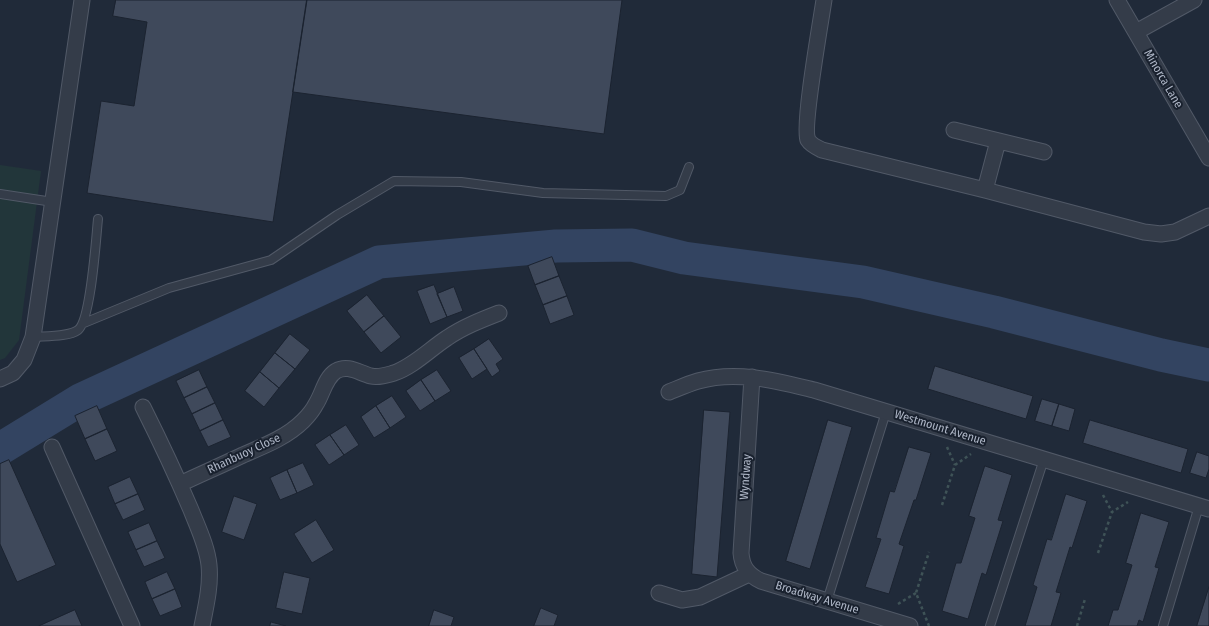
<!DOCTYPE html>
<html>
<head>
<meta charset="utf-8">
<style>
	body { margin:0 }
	canvas { display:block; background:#202a39 }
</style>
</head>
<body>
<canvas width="1209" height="626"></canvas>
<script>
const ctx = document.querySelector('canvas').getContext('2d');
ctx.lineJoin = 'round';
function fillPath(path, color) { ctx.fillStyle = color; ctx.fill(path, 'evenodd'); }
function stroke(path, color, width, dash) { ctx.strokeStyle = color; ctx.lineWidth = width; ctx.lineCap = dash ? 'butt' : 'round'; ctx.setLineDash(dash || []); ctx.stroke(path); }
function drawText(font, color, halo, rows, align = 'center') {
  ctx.font = font + ' "Fira Sans Condensed",sans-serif'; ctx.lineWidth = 4; ctx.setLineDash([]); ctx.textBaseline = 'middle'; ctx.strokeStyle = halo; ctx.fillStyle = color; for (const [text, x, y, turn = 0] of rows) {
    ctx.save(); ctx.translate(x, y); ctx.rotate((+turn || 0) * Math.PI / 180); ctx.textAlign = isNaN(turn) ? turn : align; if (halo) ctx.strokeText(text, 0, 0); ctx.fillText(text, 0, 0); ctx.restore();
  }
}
const green = new Path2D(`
	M0 165 41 171 19 340 5 358 0 360Z`);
const river = new Path2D(`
	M0 449 80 400 379 262 556 246 632 245 684 258 863 282 994 312 1161 355 1209 365`);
const building = new Path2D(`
	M116 0H307L273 222 87 193 101 101 134 106 147 22 113 16Z
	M307 0H622L604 134 293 92Z
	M552 257 559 276 535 285 528 266Z
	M559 276 567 296 543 305 535 285Z
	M434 285 447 317 430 324 417 291Z
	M454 287 463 311 447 317 437 294Z
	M367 295 384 316 364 332 347 311Z
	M567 296 574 315 550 324 543 305Z
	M384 316 401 337 381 353 364 332Z
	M290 334 310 350 295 369 275 353Z
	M489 339 503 359 496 364 500 371 492 377 474 349Z
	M474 349 487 369 472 379 459 358Z
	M275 353 295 369 279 388 260 372Z
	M935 366 1033 396 1026 419 928 389Z
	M199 370 207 387 184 398 176 381Z
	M437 370 451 391 435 401 421 380Z
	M260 372 279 388 264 407 245 391Z
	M421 380 435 401 420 411 406 391Z
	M207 387 215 403 192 414 184 398Z
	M392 396 406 417 390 428 376 406Z
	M1042 399 1059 404 1052 426 1035 421Z
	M215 403 223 420 200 431 192 414Z
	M1059 404 1075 409 1069 431 1052 426Z
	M97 406 107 429 85 439 75 416Z
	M376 406 390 428 374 438 361 417Z
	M704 410 730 412 717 577 692 574Z
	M223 420 231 437 208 447 200 431Z
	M828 420 852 427 810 569 786 561Z
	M1090 420 1188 449 1181 473 1083 443Z
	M346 425 359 445 344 455 330 435Z
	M107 429 117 451 95 461 85 439Z
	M330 435 344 455 329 465 315 445Z
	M909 447 931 453 916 500H914L899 544 904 546 889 594 865 587 881 539 876 538 890 491 894 492Z
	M1197 452 1209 456V469L1206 478 1190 473Z
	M9 460 56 565 17 582 0 544V464Z
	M303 463 314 485 297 493 287 470Z
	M985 466 1012 475 998 520 1003 521 986 575 982 573 968 619 942 611 956 563H961L975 518 969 516Z
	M287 470 297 493 280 500 270 478Z
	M130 477 138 494 115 504 108 487Z
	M138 494 145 510 123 520 115 504Z
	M1066 494 1087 501 1072 548 1070 547 1056 592 1061 593 1051 626H1025L1037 587 1033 585 1047 539 1051 540Z
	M234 496 257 504 244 540 222 532Z
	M1141 513 1169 522 1155 567 1159 568 1143 622 1139 620 1137 626H1108L1113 610H1118L1132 565 1126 563Z
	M316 520 334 550 312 563 294 534Z
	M149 523 157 541 136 550 128 532Z
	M157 541 165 558 144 567 136 550Z
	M167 572 175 589 152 599 145 582Z
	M284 572 310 578 302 614 276 608Z
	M1209 587V626H1197Z
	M175 589 182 607 160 616 152 599Z
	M541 608 558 615 554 626H534Z
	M75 610 82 626H39Z
	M434 610 454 617 451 626H429Z
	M271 622 286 626H270Z`);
const path = new Path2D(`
	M947 447 955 465
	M1103 495 1112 512
	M942 505 955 465 971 454
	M1098 553 1112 512 1128 502
	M898 604 916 593
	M929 626 916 593 929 552
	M1077 626 1085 599`);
const lane = new Path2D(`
	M0 194 53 202
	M84 323 169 288 271 260 337 215 394 181 461 182 543 193 666 196 680 190 689 167
	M33 337C46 336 69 337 78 330 91 320 96 238 98 219
	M827 601 886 412
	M990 626 1044 459
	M1163 626 1199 506`);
const street = new Path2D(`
	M824 0C821 20 802 128 808 140 811 145 818 148 822 150L985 190 1144 232 1161 234 1175 232 1209 216
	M1117 0 1209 158
	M1136 32 1194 0
	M954 130 1044 152
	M985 190 998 141
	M752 377 741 553C742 567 748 575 761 581L910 626
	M0 379 13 373 24 360 33 337 82 0
	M669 392C679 388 688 384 698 381 737 370 777 381 814 390L1209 509
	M143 407C160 441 176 475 191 510 198 528 207 546 209 565 211 585 206 606 202 626
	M52 447 132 626
	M180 484C201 474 222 465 243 455 264 446 287 437 303 421 308 416 313 410 316 404 323 393 325 378 336 371 348 364 359 373 371 376 379 378 387 375 394 373 414 366 430 349 447 338 463 327 481 320 499 313
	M659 593 682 600 700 597 749 574`);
const streetNames = [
	["Minorca Lane",1163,79,60],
	["Westmount Avenue",940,428,17],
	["Rhanbuoy Close",244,454,-25],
	["Wyndway",746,477,-86],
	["Broadway Avenue",817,598,17]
];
fillPath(green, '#22363a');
stroke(river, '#334461', 33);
fillPath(building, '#3f495b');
stroke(building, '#1b2330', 1);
stroke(lane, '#515967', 10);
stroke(street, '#515967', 17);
stroke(path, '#3f5357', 2.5, [3, 3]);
stroke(lane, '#343c49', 8);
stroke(street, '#343c49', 15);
drawText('12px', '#aeb6c6', '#19212e', streetNames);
</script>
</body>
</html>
